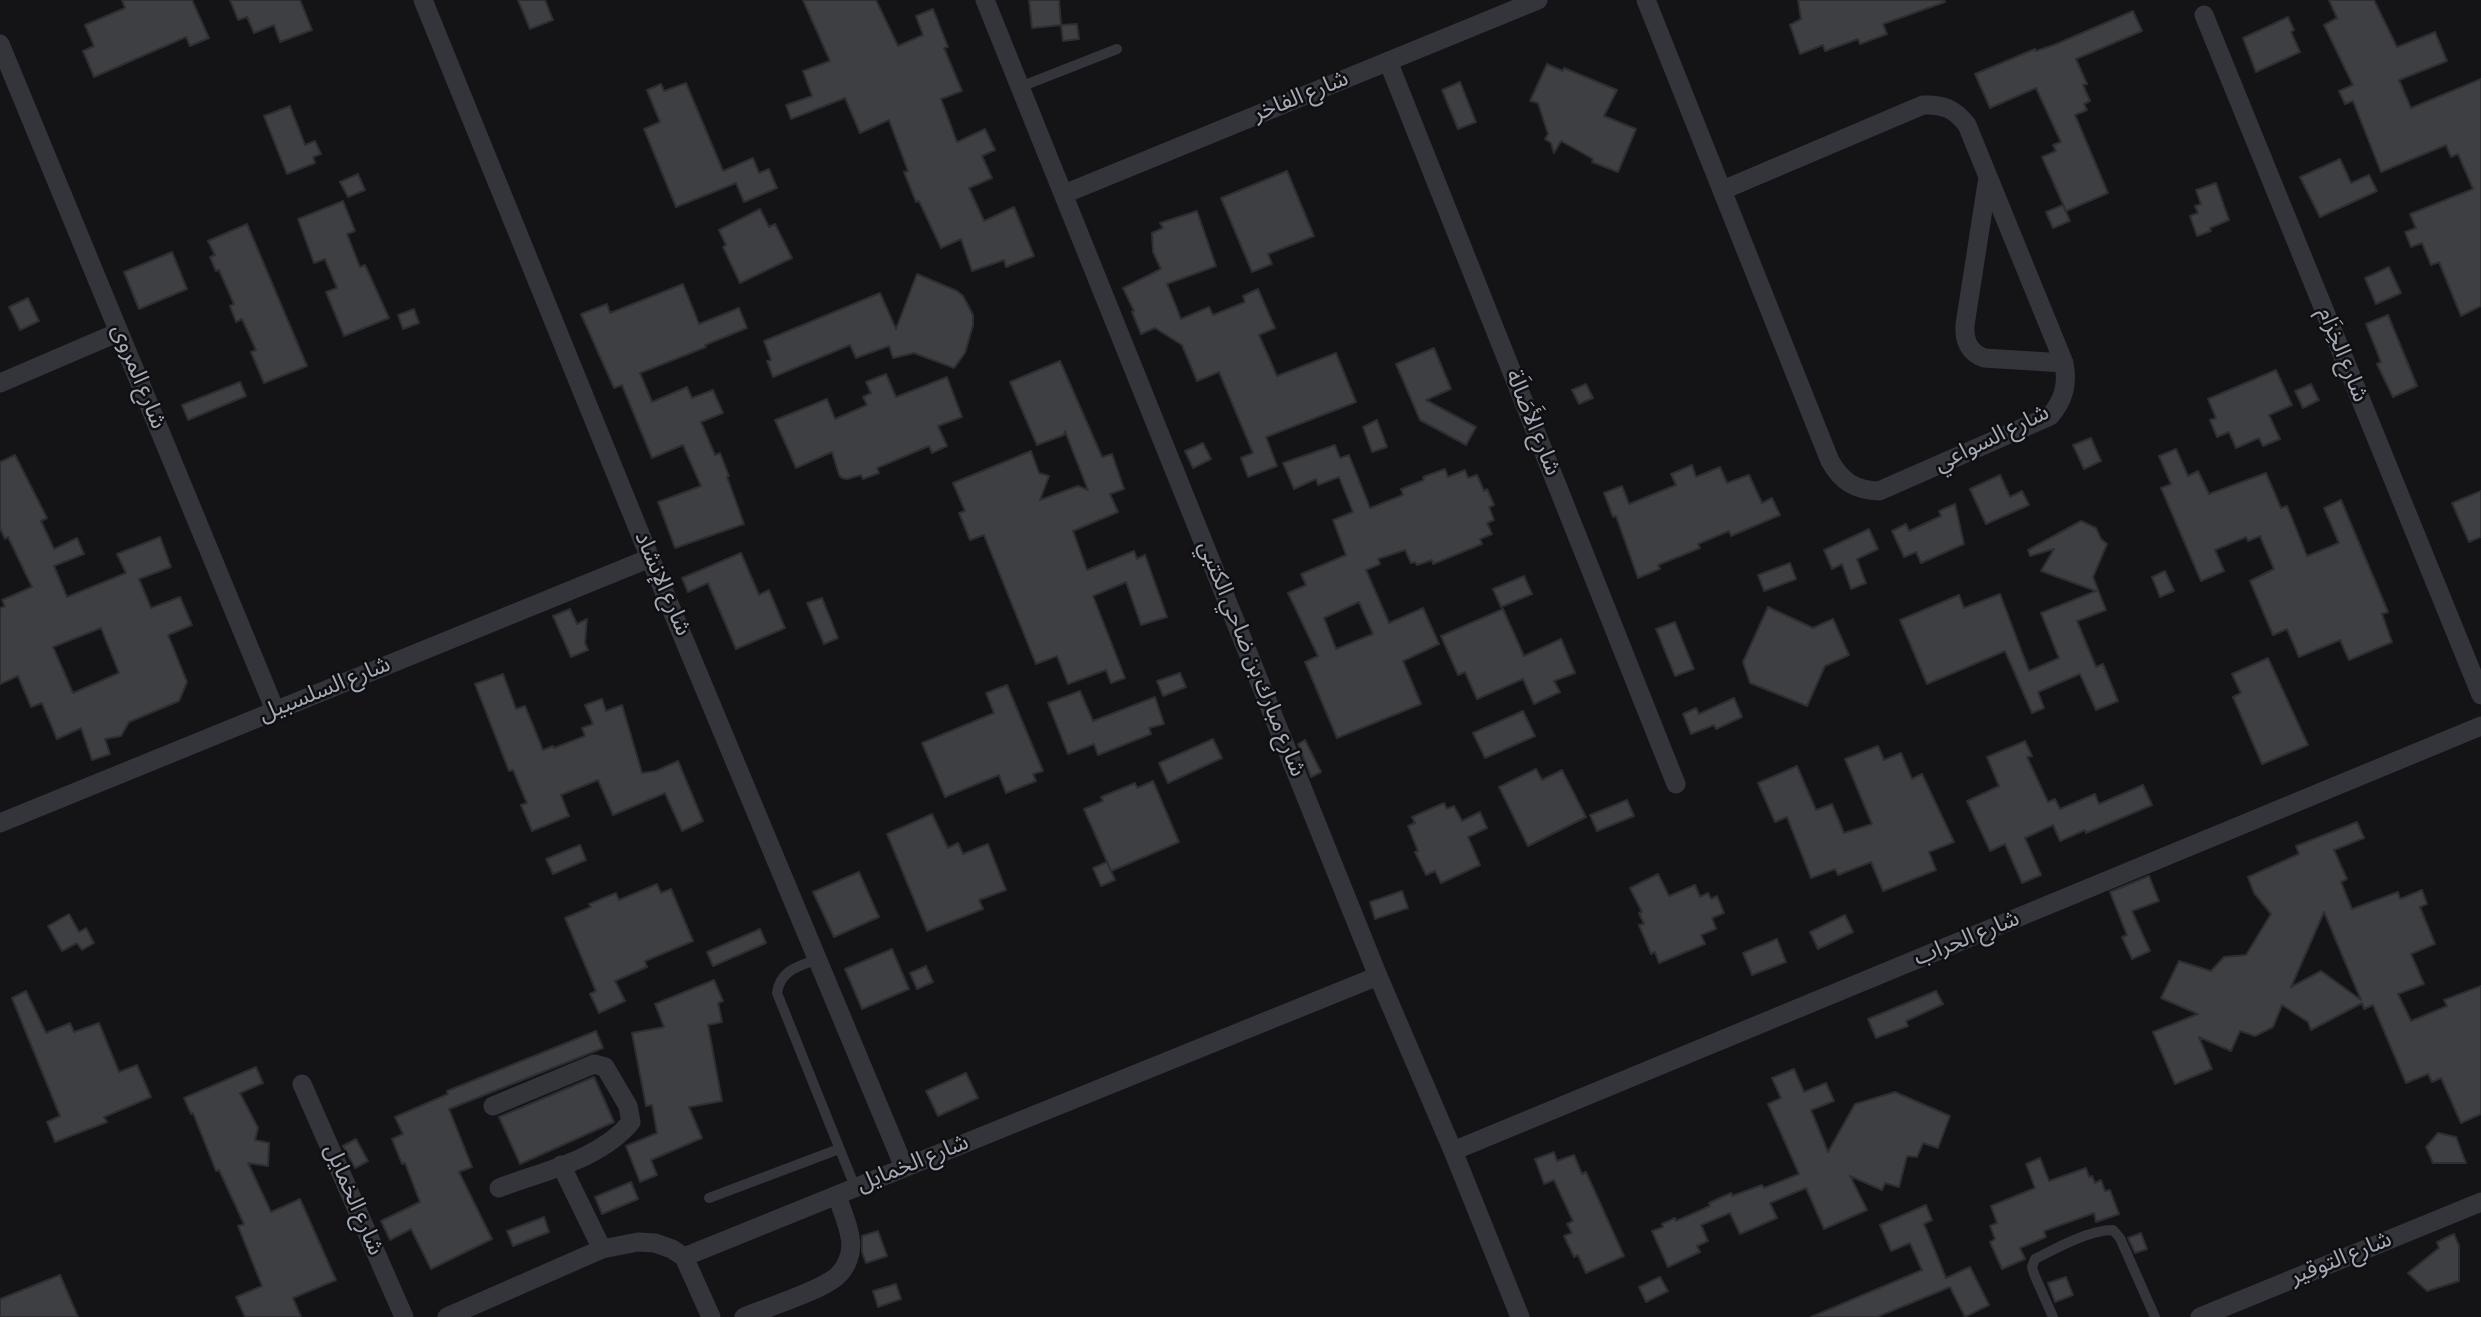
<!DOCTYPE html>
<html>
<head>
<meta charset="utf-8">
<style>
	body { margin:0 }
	canvas { display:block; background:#141416 }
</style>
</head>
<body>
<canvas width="2481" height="1317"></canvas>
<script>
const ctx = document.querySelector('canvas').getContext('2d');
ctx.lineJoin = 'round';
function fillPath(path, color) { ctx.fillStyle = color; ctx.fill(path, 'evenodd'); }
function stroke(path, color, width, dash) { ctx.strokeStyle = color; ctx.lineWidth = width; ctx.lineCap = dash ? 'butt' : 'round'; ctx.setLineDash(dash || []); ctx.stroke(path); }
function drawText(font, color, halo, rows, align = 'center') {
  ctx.font = font + ' "Sofia Sans Condensed","Noto Sans Arabic",sans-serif'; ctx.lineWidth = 5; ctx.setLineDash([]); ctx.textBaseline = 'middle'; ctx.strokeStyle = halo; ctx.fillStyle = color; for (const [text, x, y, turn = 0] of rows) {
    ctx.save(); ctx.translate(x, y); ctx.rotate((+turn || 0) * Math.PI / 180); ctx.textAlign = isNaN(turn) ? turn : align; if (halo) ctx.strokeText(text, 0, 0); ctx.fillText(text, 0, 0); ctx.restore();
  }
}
const building = new Path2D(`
	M122 0H192L209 38 190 46 186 37 94 77 83 51 94 46 85 25 125 8Z
	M230 0H300L312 30 280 42 274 25 254 33 247 17 238 20Z
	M518 0H545L553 20 530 29Z
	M803 0H876L898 46 923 35 916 16 933 9 948 47 944 48 962 91 941 99 957 142 985 129 995 150 982 156 992 178 969 188 984 221 1014 207 1034 256 1006 267 1004 260 972 271 961 239 941 248 919 201 916 202 904 172 908 171 889 120 860 133 845 98 791 119 786 105 812 96 803 71 830 61Z
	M1029 0H1059L1061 25 1032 28Z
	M1798 0H1944L1945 2 1883 24 1887 34 1860 44 1858 39 1825 51 1823 45 1800 54 1790 25 1801 19Z
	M2329 0H2374L2397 47 2435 32 2447 61 2399 80 2411 108 2481 79V306L2461 316 2439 262 2431 265 2422 243 2411 247 2405 232 2416 228 2410 214 2473 189 2458 154 2451 157 2446 145 2381 172 2353 101 2345 104 2339 91 2353 85 2324 25 2337 18Z
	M2133 11 2142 31 2076 59 2087 84 2083 85 2090 101 2084 104 2087 110 2075 115 2108 193 2066 211 2042 157 2056 151 2053 145 2061 142 2036 88 1990 108 1975 74 2035 49 2036 51 2054 45Z
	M2288 17 2294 30 2291 32 2300 52 2256 72 2243 38Z
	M1077 24 1079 39 1063 41 1061 25Z
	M1547 64 1563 71 1564 68 1617 90 1604 116 1636 129 1618 172 1592 162 1593 159 1561 141 1554 153 1551 143 1545 139 1548 134 1538 103 1530 101Z
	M1460 82 1476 122 1458 129 1442 90Z
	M686 83 723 171 753 158 759 173 769 169 777 188 744 202 736 183 676 207 644 129 660 122 647 90 661 84 664 91Z
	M290 106 305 145 315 141 321 154 313 157 315 163 287 174 264 116Z
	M2340 159 2351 183 2369 175 2377 191 2320 217 2300 177Z
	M1287 171 1314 236 1268 254 1272 264 1252 272 1221 198Z
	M358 174 365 190 348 197 340 182Z
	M2216 183 2229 220 2210 228 2211 231 2197 236 2190 216 2198 213 2195 206 2201 204 2196 190Z
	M343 201 355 231 347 234 360 267 365 265 389 318 344 336 326 292 337 288 325 259 314 263 298 219Z
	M2063 205 2070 221 2053 228 2046 212Z
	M760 209 769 227 775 224 792 258 740 283 723 247 726 245 719 230Z
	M1197 211 1216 266 1167 284 1181 319 1209 307 1213 315 1245 302 1243 296 1258 289 1275 328 1259 335 1277 376 1336 353 1356 402 1266 437 1277 466 1248 477 1241 458 1253 453 1219 372 1197 381 1182 345 1155 328 1141 334 1132 312 1134 311 1123 288 1161 269 1153 252 1152 233 1163 228 1160 223Z
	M247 224 307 366 264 383 251 352 256 350 242 319 236 322 230 306 234 304 219 270 216 271 210 257 215 255 208 241Z
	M172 252 187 289 139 309 124 272Z
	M2389 267 2401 293 2376 304 2365 278Z
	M917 274 957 291 963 296 973 315V325L965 353 954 368 914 353 893 358 889 346 856 358 850 345 773 377 767 361 771 360 764 341 880 293 896 329Z
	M683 284 699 324 739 308 747 328 705 345 706 347 640 373 652 402 687 387 692 398 713 390 723 413 701 422 715 455 720 453 729 476 727 477 744 524 675 548 658 502 701 486 683 445 652 458 622 385 614 388 581 314 607 304 610 313Z
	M28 298 39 321 20 330 9 307Z
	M414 309 419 323 403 329 398 315Z
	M2388 315 2417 386 2393 397 2377 364 2381 362 2366 324Z
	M1434 348 1451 389 1426 400 1476 427 1466 445 1420 420 1396 364Z
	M1060 361 1102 457 1112 454 1124 489 1110 494 1118 512 1073 531 1087 570 1134 551 1137 559 1145 555 1167 617 1141 625 1126 582 1093 596 1125 678 1111 683 1106 670 1068 684 1057 656 1036 664 984 535 970 540 959 513 965 511 953 483 1031 451 1039 473 1049 476 1040 500 1078 486 1088 490 1065 431 1064 435 1037 445 1010 382Z
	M2276 370 2292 405 2269 415 2280 439 2263 446 2259 438 2236 448 2229 432 2217 437 2210 420 2216 418 2208 399Z
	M886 374 896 397 947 377 962 417 938 426 947 446 932 453 929 446 877 468 879 473 863 479 861 475 847 479 842 478 839 475 832 452 796 468 775 420 827 399 835 419 867 405 863 397 871 393 866 382Z
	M240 382 246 396 188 420 182 405Z
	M1586 384 1593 398 1579 404 1572 390Z
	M2311 384 2319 400 2303 408 2295 391Z
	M1377 420 1387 447 1372 452 1363 427Z
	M2091 438 2101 461 2084 469 2073 445Z
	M1203 443 1211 459 1193 468 1185 451Z
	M1335 445 1340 458 1349 455 1370 508 1403 495 1401 489 1424 480 1423 477 1445 469 1448 477 1465 470 1468 478 1477 475 1484 491 1487 489 1494 505 1489 507 1494 520 1487 523 1492 534 1480 539 1482 544 1433 564 1432 560 1417 565 1415 562 1411 563 1405 550 1378 559 1380 564 1366 570 1389 623 1423 608 1439 644 1403 661 1421 704 1337 738 1305 662 1318 656 1288 593 1306 585 1301 574 1346 555 1333 520 1353 512 1339 477 1318 485 1316 479 1294 489 1283 463ZM1359 602 1373 634 1336 649 1324 618Z
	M2176 449 2188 476 2198 471 2209 494 2266 473 2281 508 2287 506 2307 556 2339 543 2324 508 2341 500 2388 612 2382 614 2392 642 2349 660 2340 640 2299 657 2287 629 2273 635 2250 581 2274 569 2260 536 2248 541 2246 537 2215 550 2224 571 2201 581 2161 488 2171 484 2159 456Z
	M15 455 47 518 41 521 54 549 77 538 84 554 54 566 67 597 126 573 117 554 160 537 171 567 139 579 151 608 180 597 192 625 168 635 187 682 179 701 129 722 121 736 105 739 110 754 92 760 81 728 57 739 42 703 31 707 18 676 0 684V608L5 606 2 600 32 587 8 537 5 539 0 528V462ZM101 628 119 673 73 693 53 647Z
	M1692 465 1696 477 1720 467 1727 483 1749 475 1762 503 1772 498 1780 515 1731 536 1729 531 1698 544 1700 548 1658 565 1660 569 1638 578 1616 516 1613 517 1604 493 1622 486 1629 504 1676 485 1671 474Z
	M2000 475 2010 497 2022 491 2029 505 1986 524 1970 489Z
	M2481 491V537L2469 542 2452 503Z
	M1955 504 1964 544 1921 563 1916 552 1904 557 1892 531 1906 524 1909 531 1941 516 1939 511Z
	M2081 521 2096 528 2101 539 2107 544 2093 577 2106 610 2077 621 2096 667 2103 664 2118 701 2096 710 2080 674 2038 692 2044 708 2032 713 2005 651 1927 684 1900 620 1959 595 1964 608 2000 594 2029 671 2059 658 2041 613 2096 591 2041 571 2054 549 2030 556 2028 550Z
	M1869 529 1878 549 1857 559 1866 583 1851 589 1842 564 1832 569 1824 550Z
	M741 553 759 595 769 590 785 628 736 649 708 583 688 592 682 578Z
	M1790 563 1796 579 1764 591 1758 575Z
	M2165 571 2174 591 2160 597 2152 577Z
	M1524 576 1532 594 1501 607 1493 589Z
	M822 598 838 638 824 644 807 603Z
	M1768 607 1813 628 1833 619 1849 655 1825 666 1807 706 1750 683 1743 662Z
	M570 609 577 624 587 619 585 643 588 650 571 657 553 616Z
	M1503 609 1524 656 1561 639 1575 673 1554 681 1560 692 1534 704 1523 679 1477 699 1465 672 1458 675 1441 636Z
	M1675 622 1694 669 1675 676 1656 629Z
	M2268 658 2308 745 2262 764 2233 697 2241 693 2232 674Z
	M1180 673 1186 687 1163 696 1157 681Z
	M503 674 516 709 525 706 543 750 553 746 554 748 585 736 582 728 593 724 585 705 602 699 606 711 622 705 642 773 656 771 678 761 703 821 682 831 665 793 613 815 598 780 561 795 569 816 532 831 521 805 527 803 513 770 509 771 475 684Z
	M1007 685 1043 771 1033 774 1036 781 1006 793 999 775 945 797 922 743 994 713 986 693Z
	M1080 691 1093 721 1155 697 1164 724 1149 728 1151 734 1098 755 1094 744 1068 754 1048 703Z
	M1734 698 1742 717 1716 729 1714 725 1691 734 1683 714 1696 708 1699 714Z
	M1523 711 1535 736 1485 758 1473 733Z
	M1213 739 1222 758 1168 783 1159 763Z
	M1305 740 1321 772 1311 777 1298 744Z
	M2025 741 2032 756 2027 757 2048 802 2055 799 2060 809 2095 794 2099 804 2143 785 2152 805 2086 833 2085 830 2060 841 2053 825 2025 838 2041 875 2022 883 2005 844 1990 851 1967 801 1999 786 1987 757Z
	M1878 746 1884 760 1901 753 1912 779 1922 774 1954 842 1929 852 1936 870 1883 891 1871 862 1838 875 1835 869 1811 878 1787 817 1775 822 1758 783 1797 766 1816 810 1832 804 1844 833 1872 824 1845 759Z
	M1536 769 1542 780 1562 770 1586 817 1528 846 1499 787Z
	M1153 781 1179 842 1111 871 1084 809 1103 801 1101 797 1135 783 1137 788Z
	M1627 800 1634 816 1597 831 1590 815Z
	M1444 803 1447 809 1454 806 1462 821 1480 812 1487 828 1468 837 1480 865 1441 883 1435 871 1426 875 1415 852 1418 851 1408 826 1415 823 1412 817Z
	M932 814 948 848 958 843 963 854 988 844 1006 890 979 900 983 909 927 931 887 834Z
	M2357 822 2364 838 2334 850 2347 879 2341 882 2352 909 2398 892 2400 899 2422 890 2427 904 2420 907 2435 944 2411 954 2424 984 2398 994 2411 1021 2447 1006 2444 1000 2481 986V1114L2461 1123 2441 1078 2432 1082 2428 1074 2406 1083 2373 1005 2364 1009 2362 1003 2311 1030 2308 1022 2282 1005 2273 1027 2255 1036 2240 1031 2231 1051 2199 1037 2212 1069 2175 1084 2153 1032 2198 1014 2161 998 2179 961 2211 971 2224 957 2246 955 2271 914 2254 893 2248 877 2299 854 2296 846ZM2324 912 2361 1000 2321 971 2291 987Z
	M580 845 586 860 553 874 546 859Z
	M1107 862 1115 880 1101 886 1093 868Z
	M859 872 879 917 834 937 813 892Z
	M1658 874 1669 896 1695 885 1700 897 1708 893 1711 899 1717 896 1724 913 1712 918 1716 929 1701 935 1705 944 1659 963 1655 952 1651 954 1639 925 1644 924 1639 913 1642 912 1630 888Z
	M2149 876 2159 901 2132 911 2150 951 2132 959 2122 937 2127 935 2110 892Z
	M657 884 661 893 671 889 693 941 645 961 647 967 615 981 625 1001 599 1013 590 994 596 991 565 918 591 907 589 904 616 893 619 900Z
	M1402 891 1408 908 1375 919 1370 902Z
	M69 914 79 932 86 928 94 943 82 950 77 943 62 951 48 926Z
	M1845 915 1853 932 1818 949 1810 932Z
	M760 929 766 943 713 966 707 952Z
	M1777 939 1786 962 1752 975 1743 953Z
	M892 949 909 989 862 1009 845 969Z
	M926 966 933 982 917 989 910 973Z
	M714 980 723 1001 718 1003 722 1022 708 1025 722 1101 689 1107 702 1138 651 1160 657 1175 640 1182 626 1146 657 1133 652 1105 646 1106 632 1033 664 1027 655 1004Z
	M26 991 46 1033 70 1023 74 1032 99 1023 119 1072 137 1065 151 1097 104 1117 107 1122 55 1142 47 1122 60 1116 12 998Z
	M1936 991 1943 1004 1906 1021 1908 1026 1876 1038 1868 1019Z
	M596 1031 603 1048 449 1109 472 1167 459 1172 492 1239 431 1269 411 1229 390 1240 381 1221 420 1202 405 1163 402 1164 392 1139 403 1134 395 1117 448 1094 447 1091Z
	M256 1067 263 1083 240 1093 258 1128 255 1140 269 1143 268 1166 248 1163 271 1212 300 1199 336 1280 293 1298 301 1317H245L236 1297 262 1286 238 1226 244 1224 219 1170 216 1171 193 1113 191 1114 184 1098Z
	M1794 1069 1804 1092 1826 1083 1834 1101 1811 1110 1828 1152 1855 1104 1895 1092 1950 1116 1938 1148 1923 1143 1917 1157 1907 1156 1899 1187 1885 1183 1882 1190 1850 1176 1867 1210 1824 1229 1806 1188 1770 1203 1777 1218 1740 1234 1730 1213 1701 1225 1708 1241 1697 1246 1700 1252 1668 1267 1652 1231 1663 1227 1662 1224 1675 1218 1676 1221 1710 1206 1709 1203 1731 1193 1732 1196 1762 1185 1764 1188 1799 1174 1768 1104 1781 1098 1772 1078Z
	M966 1073 978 1098 938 1116 926 1091Z
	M594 1077 614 1122 520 1164 499 1117Z
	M2438 1133 2456 1137 2466 1163H2433L2426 1147Z
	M356 1139 368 1161 355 1168 343 1146Z
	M1554 1152 1557 1161 1574 1155 1582 1174 1586 1172 1624 1256 1586 1273 1578 1255 1574 1257 1564 1236 1572 1233 1567 1224 1573 1221 1554 1180 1544 1184 1535 1159Z
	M2040 1158 2049 1181 2086 1168 2089 1177 2092 1176 2095 1183 2101 1180 2105 1191 2110 1190 2119 1214 2096 1222 2094 1213 2044 1231 2046 1237 2020 1248 2025 1259 2002 1269 1990 1242 1995 1239 1990 1226 1997 1223 1991 1206 2035 1188 2026 1164Z
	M631 1182 638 1199 602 1214 595 1197Z
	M1926 1205 1932 1220 1924 1224 1946 1278 1970 1267 1989 1305 1965 1317 1950 1287 1877 1317H1811L1922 1270 1910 1243 1891 1251 1880 1225Z
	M544 1217 549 1232 513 1246 507 1231Z
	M878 1231 887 1256 866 1263 862 1252V1236Z
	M2141 1233 2147 1249 2135 1253 2128 1238Z
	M2454 1234 2459 1246V1281L2427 1291 2408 1273 2439 1248 2437 1242Z
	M60 1275 78 1317H0V1299Z
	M1660 1277 1668 1291 1646 1302 1639 1287Z
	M2066 1277 2073 1295 2055 1302 2048 1283Z
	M896 1284 901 1299 878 1307 873 1291Z`);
const lane = new Path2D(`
	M1020 87 1117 49
	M818 959C799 966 780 970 777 993L855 1187
	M709 1198 839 1149
	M2053 1317 2034 1274 2032 1267 2035 1259C2056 1248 2089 1230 2113 1230L2120 1238 2155 1317`);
const street = new Path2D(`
	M423 0 650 558 904 1167
	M985 0 1378 976 1453 1151 1520 1317
	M1646 0 1830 461C1842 482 1855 490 1879 491L2050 416C2064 400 2068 384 2064 363L1967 125C1955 109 1943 104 1923 105L1723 190
	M2204 15 2481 695
	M0 44 275 710
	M1388 61 1676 784
	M1988 177 1965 325C1964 341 1969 352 1984 358L2064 363
	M1064 194 1538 0
	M0 383 119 332
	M0 823 650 558
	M302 1084 404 1317
	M493 1106 594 1064 605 1067 628 1106 631 1122C600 1160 543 1171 499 1188
	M1453 1151 2481 726
	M561 1165 602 1249
	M684 1257 1378 976
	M684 1257 711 1317
	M447 1317 602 1249 638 1242 655 1243 672 1249 684 1257
	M744 1317C766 1308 820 1291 836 1277 847 1268 853 1252 850 1237 848 1223 841 1209 837 1195
	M2200 1317 2481 1202`);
const streetNames = [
	["شارع الفاخر",1301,97,-22],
	["شارع الخِزَام",2342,355,68],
	["شارع المروى",138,377,68],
	["شارع الأَصَالَة",1532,423,68],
	["شارع السواعي",1992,439,-26],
	["شارع الإنشاد",662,584,67],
	["شارع مبارك بن ضاحي الكتبي",1251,659,68],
	["شارع السلسبيل",325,690,-22],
	["شارع الحراب",1967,939,-22],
	["شارع الخمايل",913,1164,-22],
	["شارع الخمايل",353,1200,67],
	["شارع التوقير",2341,1259,-22]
];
fillPath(building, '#3e3f43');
stroke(building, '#2e2e32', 2);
stroke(lane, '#34353b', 10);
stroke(street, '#34353b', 19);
drawText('23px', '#a4aab7', '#0f0f11', streetNames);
</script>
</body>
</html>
